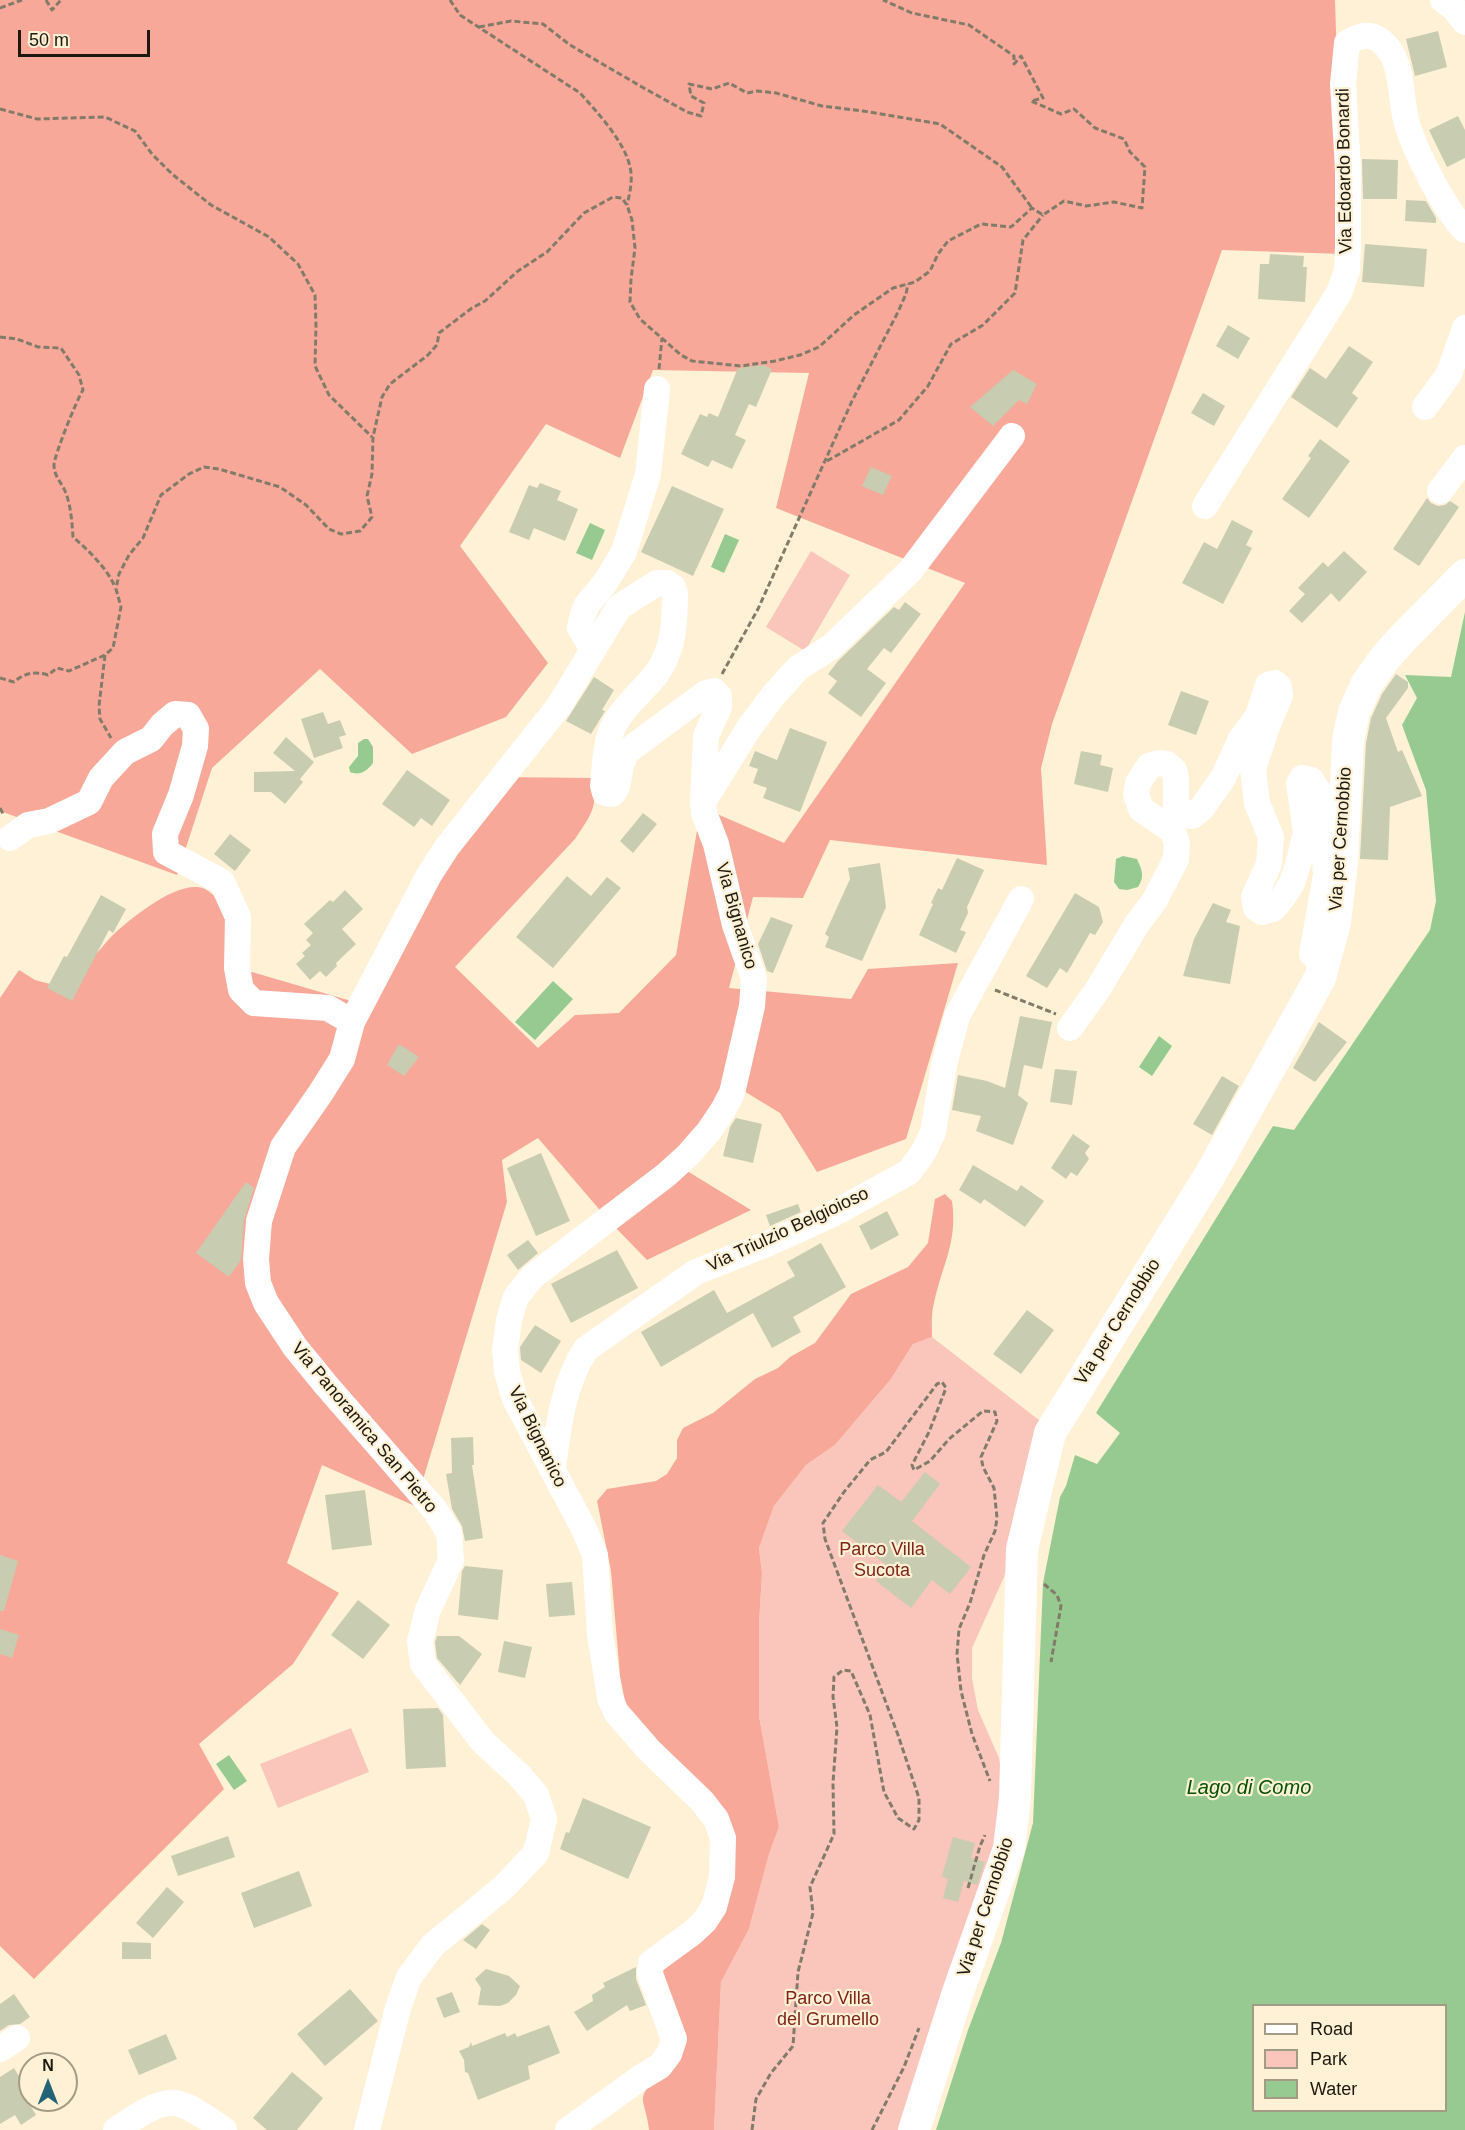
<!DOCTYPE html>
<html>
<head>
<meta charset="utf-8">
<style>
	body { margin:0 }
	#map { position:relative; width:1465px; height:2130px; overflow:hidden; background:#fef1d6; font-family:Arial,sans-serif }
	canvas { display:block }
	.legend { position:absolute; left:1252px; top:2004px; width:195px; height:108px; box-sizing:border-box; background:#fef1d6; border:2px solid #a49b86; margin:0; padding:8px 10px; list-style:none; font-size:18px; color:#1d190f }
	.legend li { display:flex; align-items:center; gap:12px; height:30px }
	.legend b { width:30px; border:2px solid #a49b86 }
	.north { position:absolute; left:18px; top:2052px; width:60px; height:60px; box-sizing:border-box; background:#fef1d6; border:2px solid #a49b86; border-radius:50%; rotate:0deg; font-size:16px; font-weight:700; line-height:24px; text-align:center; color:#1d190f }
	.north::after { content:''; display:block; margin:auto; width:21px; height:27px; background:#246278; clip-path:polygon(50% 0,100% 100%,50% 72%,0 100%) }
	.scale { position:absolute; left:18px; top:30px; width:132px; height:27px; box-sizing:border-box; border:3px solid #1d190f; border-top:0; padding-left:8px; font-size:18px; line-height:21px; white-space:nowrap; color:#1d190f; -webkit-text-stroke:4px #fef1d6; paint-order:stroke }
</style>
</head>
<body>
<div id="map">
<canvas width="1465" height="2130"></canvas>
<ul class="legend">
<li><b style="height:8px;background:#fff"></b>Road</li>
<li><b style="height:16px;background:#fac5bb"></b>Park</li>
<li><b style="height:16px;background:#96ca90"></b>Water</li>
</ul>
<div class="north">N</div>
<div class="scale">50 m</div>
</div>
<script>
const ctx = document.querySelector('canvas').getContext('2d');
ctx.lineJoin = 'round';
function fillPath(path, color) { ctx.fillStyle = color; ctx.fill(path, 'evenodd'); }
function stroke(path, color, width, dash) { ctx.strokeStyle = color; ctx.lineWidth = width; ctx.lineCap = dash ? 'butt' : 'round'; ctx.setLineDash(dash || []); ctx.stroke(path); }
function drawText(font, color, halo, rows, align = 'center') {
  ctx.font = font + ' Arial,sans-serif'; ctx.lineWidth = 4.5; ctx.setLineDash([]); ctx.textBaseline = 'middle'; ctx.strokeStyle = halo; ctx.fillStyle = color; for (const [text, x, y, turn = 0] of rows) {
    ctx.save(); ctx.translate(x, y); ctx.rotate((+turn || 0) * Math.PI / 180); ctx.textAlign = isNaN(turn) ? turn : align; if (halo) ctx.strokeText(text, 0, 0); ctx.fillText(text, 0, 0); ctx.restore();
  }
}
const green = new Path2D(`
	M811 551 850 575 805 651 766 627Z
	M932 1337 1044 1424 1004 1577 972 1648V1678L978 1710 999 1758 1005 1800 1000 1843 903 2130H714L721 1982 749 1929 769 1854 779 1827 759 1716V1624L762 1573 759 1548 774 1506 806 1465 835 1445 891 1379 913 1344Z
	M351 1728 369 1772 278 1808 260 1764Z`);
const forest = new Path2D(`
	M0 0H1335L1343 254 1222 250 1052 724 1041 768 1047 865 830 840 803 898 753 897 729 988 851 999 868 969 958 963 906 1139 817 1172 780 1113 724 1079 687 1171 751 1210 647 1260 611 1223 538 1138 502 1160 507 1202 415 1506 322 1465 287 1563 339 1593 293 1664 199 1744 224 1789 34 1979 0 1946V998L19 970 35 980 50 984C61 978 76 972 86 964 97 955 105 942 115 933 133 917 180 878 205 889 212 893 217 898 221 905L245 970 358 1003 496 777 593 778C598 808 591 815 575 839L455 967 538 1048 575 1015 619 1013 676 955 701 807 784 843 965 583 776 508 809 373 653 370 620 458 546 424 460 546 548 663 506 717 412 754 320 669 212 768 177 875 0 811Z
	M945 1194 952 1201C958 1242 942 1265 934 1303 931 1314 932 1326 932 1337L913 1344 891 1379 835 1445 806 1465 774 1506 759 1548 762 1573 759 1624V1716L779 1827 769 1854 749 1929 721 1982 714 2130H649C648 2119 645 2111 643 2101 641 2088 666 2068 675 2059L662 1973 664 1965 702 1937 731 1840 659 1743 626 1706 620 1676 611 1571 597 1501 607 1489 656 1481 667 1474 677 1458V1440L683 1428 713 1413 755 1379 778 1368 790 1357 815 1343 851 1294 908 1267 928 1243 935 1199Z`);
const water = new Path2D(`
	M590 523 605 530 592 560 576 553Z
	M725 534 739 540 724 573 711 567Z
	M1465 612V2130H936L968 2030 1001 1943 1033 1823 1043 1583 1060 1497 1066 1486 1075 1455 1097 1464 1120 1433 1096 1413 1273 1126 1294 1130 1430 930 1436 901 1426 790 1402 725 1417 698 1405 675 1451 677ZM1254 2006H1446V2110H1254Z
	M364 739H368L373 747V763C367 771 360 776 350 772L349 767 358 756V743Z
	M1123 856 1137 859C1142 870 1145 876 1138 887L1127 890 1119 889 1114 882 1116 859Z
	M553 981 573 999 535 1040 515 1022Z
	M1159 1036 1172 1046 1152 1076 1139 1067Z
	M229 1755 247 1781 234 1790 216 1764Z`);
const building = new Path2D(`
	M1438 31 1447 67 1415 76 1406 39Z
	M1458 116 1465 130V158L1447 167 1429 130Z
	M1362 159 1398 160 1397 199H1363Z
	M1406 200 1426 201 1436 218V223L1405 221Z
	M1365 244 1427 249 1424 287 1362 282Z
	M1270 254 1304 256 1303 267H1307L1305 302 1258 299 1260 264H1269Z
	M1228 325 1250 338 1238 359 1216 346Z
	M1349 346 1373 362 1352 393 1358 398 1337 428 1291 397 1310 368 1326 379Z
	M763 365 772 369 756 407 749 404 735 435 746 440 732 469 712 460 708 467 681 454 700 414 707 417 709 413 718 417 738 368Z
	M1013 370 1037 384 1027 404 1019 400 993 426 970 407Z
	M1203 393 1225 406 1214 426 1191 413Z
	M1320 439 1350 461 1309 518 1282 499 1311 458 1308 456Z
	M871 467 892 476 883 495 862 486Z
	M540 483 561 491 557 500 578 509 565 541 534 528 529 540 509 532 529 485 537 488Z
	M672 486 724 509 693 576 641 552Z
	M1427 498 1431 503 1438 506 1445 505 1450 501 1459 507 1419 566 1393 549Z
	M1232 520 1253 531 1246 545 1252 548 1223 604 1182 583 1204 542 1217 549Z
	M1344 551 1367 572 1339 602 1331 593 1302 623 1289 611 1305 594 1298 588 1323 562 1328 567Z
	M905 602 921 614 891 653 884 648 867 669 886 683 861 717 828 693 837 681 828 674 838 661 894 607 899 610Z
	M1396 674 1408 682V688L1386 718 1398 752 1402 750 1422 796 1390 807 1388 860 1360 859 1366 743 1371 718 1382 694Z
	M594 677 614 690 602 710 605 711 591 734 566 721Z
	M1181 691 1209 701 1196 735 1168 725Z
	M323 712 328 724 340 720 346 735 339 737 343 748 314 758 301 719Z
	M790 728 827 742 800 812 763 798 767 788 753 783 758 769 749 766 755 751 777 760Z
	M286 737 314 762 300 779 303 782 285 804 271 792H254V772L295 771 273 753Z
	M1081 751 1102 755 1100 765 1113 768 1108 792 1074 784Z
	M407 770 450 800 432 826 421 818 414 827 382 804Z
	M643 813 657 824 633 853 620 841Z
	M230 834 251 850 235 871 214 854Z
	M957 858 984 870 967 907 968 913 960 930 966 932 956 953 919 935 933 904 931 903 938 888 942 890Z
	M880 863 886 907 862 961 825 947 829 937 825 934 850 879 848 868Z
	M567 876 591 896 607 877 621 888 553 968 516 937Z
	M345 890 363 909 342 929 356 944 336 963 337 966 326 977 320 971 310 980 296 964 305 956 302 953 311 945 306 940 313 933 304 924 330 900 333 902Z
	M1075 893 1099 907 1103 922 1095 935 1090 933 1067 973 1060 968 1047 988 1026 976Z
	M101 895 126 909 113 933 109 930 72 1001 47 988 64 956 67 957Z
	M1213 903 1231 910 1226 922 1240 926 1230 984 1183 976 1194 939Z
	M771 917 793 925 773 973 767 971 758 944Z
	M1020 1016 1052 1022 1042 1069 1024 1065 1018 1095 1028 1103 1013 1145 976 1131 981 1116 952 1110 958 1075 987 1081 1005 1088Z
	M1319 1022 1347 1042 1315 1082 1293 1068Z
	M399 1044 419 1057 404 1076 387 1065Z
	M1055 1069 1077 1071 1072 1105 1050 1102Z
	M1222 1076 1239 1086 1212 1135 1193 1124Z
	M736 1118 762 1124 753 1163 723 1156 730 1127Z
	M1073 1134 1090 1146 1085 1153 1089 1159 1077 1176 1071 1172 1066 1179 1051 1168Z
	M541 1153 570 1221 536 1236 507 1168Z
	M973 1165 1017 1191 1021 1185 1044 1201 1025 1227 984 1199 981 1204 959 1190Z
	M246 1182 254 1188 244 1220 241 1260 229 1277 196 1253Z
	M798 1204 801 1212 770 1226 766 1215Z
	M887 1211 899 1235 871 1250 859 1226Z
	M528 1240 538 1253 518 1270 507 1255Z
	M821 1243 846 1287 793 1317 801 1332 772 1348 753 1313 661 1367 641 1332 714 1290 727 1313 795 1276 787 1262Z
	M617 1250 638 1288 571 1323 551 1284Z
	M1027 1310 1054 1330 1021 1374 993 1354Z
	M535 1325 561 1341 541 1373 521 1360 520 1347Z
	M473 1437 474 1465H472L483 1538 465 1541 462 1526 452 1509 446 1474 452 1473 451 1438Z
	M925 1472 940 1484 912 1521 971 1567 950 1594 932 1580 911 1608 876 1581 888 1566 842 1531 878 1485 901 1502Z
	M365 1490 372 1545 332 1550 325 1495Z
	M0 1555 18 1561 4 1611H0Z
	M465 1566 503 1570 498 1620 458 1615 462 1571Z
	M572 1582 575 1615 549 1617 546 1584Z
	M358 1600 390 1625 363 1659 331 1635Z
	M0 1629 19 1635 12 1658 0 1654Z
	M437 1636H459L482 1654 460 1685 437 1658 435 1642Z
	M504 1641 532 1647 525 1678 498 1672Z
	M438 1708 443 1715 446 1767 406 1769 403 1709Z
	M583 1798 651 1827 628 1879 560 1849 566 1832 569 1833Z
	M228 1836 235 1857 178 1876 171 1856Z
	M953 1837 975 1843 971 1858 985 1862 977 1885 964 1881 958 1902 943 1898 948 1879 942 1876Z
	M299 1871 312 1906 254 1928 241 1893Z
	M167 1887 184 1902 153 1938 136 1923Z
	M482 1924 490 1930 476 1949 463 1940Z
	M122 1942 151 1943V1959H122Z
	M636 1967V1979L646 2005 630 2011 627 2005 587 2031 574 2012 593 2001 592 1995 605 1987 603 1983Z
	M486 1969 509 1976 520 1986 516 1995 508 2003 500 2006 478 2005 481 1988 475 1979Z
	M350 1989 378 2021 325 2066 297 2034Z
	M452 1992 460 2012 444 2018 436 1998Z
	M14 1994 30 2017 20 2024 9 2025 0 2031V2004Z
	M549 2025 560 2053 528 2066 530 2079 478 2100 468 2073 465 2072 464 2060 459 2051 469 2047 471 2042 472 2046 505 2033 507 2037 515 2033 517 2037Z
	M166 2034 177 2059 139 2075 128 2050Z
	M14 2068 30 2095V2105L36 2115 21 2125 15 2115 0 2124V2077Z
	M292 2072 323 2098 297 2130H267L253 2118Z`);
const path = new Path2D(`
	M46 0 52 10 61 0
	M450 0 460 15 580 93C597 112 625 142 630 167 633 179 630 193 627 205
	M0 8 22 0
	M479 27 511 21 543 24 570 45 642 87 687 112 701 116 704 103 691 96 689 84 712 89 729 83 747 93 757 91 776 93 822 106 863 111 940 124 1002 167 1032 208
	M0 109 37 119 105 117 135 131 152 154 172 174 211 205 269 237 298 264 315 295 316 326 315 366 329 395 372 437
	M0 337 17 339 38 347 61 348 79 375 83 390C77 399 54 456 54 465 54 476 61 482 65 491 71 505 72 523 73 537 89 551 107 568 115 587
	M659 369 662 338
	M827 461 899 420 928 386 951 344 983 325 1015 293 1023 240 1043 215
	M105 655 99 706 100 719 111 738
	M722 674 758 609 852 401 898 312 906 294 908 284
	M0 678 14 682C24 673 35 671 48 675L57 668 69 671 105 655 113 648 121 607 116 589 119 574 129 555 143 538 161 495 189 474 204 467 219 469 280 487 306 505 329 529 341 534 360 531 372 517 367 496 372 474 373 437 382 397 390 384 428 355 437 345 439 333 472 308 485 301 518 271 547 252 584 213 613 197 622 198 627 205 632 220 635 248 631 279 630 302 640 319 681 355 692 361 741 366 775 361 800 355 819 347 854 315 893 288 915 282 930 271 938 254 948 241 981 224 1011 227 1032 208 1043 215 1064 201 1086 206 1114 202 1142 208 1145 167 1130 152 1124 139 1095 128 1074 109 1061 114 1031 101 1043 98 1021 56 1014 64V56L969 25 912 13 883 0
	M0 808 4 816
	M995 990 1056 1014
	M1044 1584 1057 1595 1061 1606 1051 1662
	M968 1888 980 1846 985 1835
	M752 2130 756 2099 771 2073 793 2046 798 1972 813 1913 810 1887 834 1834 833 1783 837 1727 833 1697 834 1677 843 1670 851 1671 870 1715 884 1792 898 1818 914 1829 919 1820V1798L898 1735 825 1539 823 1523 844 1492 870 1460 886 1452 937 1384 942 1382 946 1388 929 1432 912 1465 914 1470 930 1461 949 1439 983 1411 995 1412 997 1421 981 1457 983 1467 994 1488 997 1518 995 1531 984 1555 970 1603 959 1629 957 1654 961 1691 972 1734 990 1781
	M872 2130 904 2067 919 2028`);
const minor = new Path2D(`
	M1443 0 1454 8 1465 22
	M1425 407 1449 374 1465 328
	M1440 491 1465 458
	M1205 506 1339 293 1347 271 1348 247V169L1343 84 1347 43C1358 36 1370 32 1381 41 1405 60 1399 98 1407 124 1416 153 1444 209 1465 230
	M593 650 580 628 582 618 586 606 605 583 624 552 648 474 657 389
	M705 799 749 728 772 697 798 668 831 647 910 571 1012 436
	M10 838 28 825 49 821 89 802 101 778 125 752 151 739 162 725 175 714 188 715 196 729 195 746 181 795 165 834 166 852 222 882 238 917 237 968 241 990 254 1003 328 1008 352 1022
	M1070 1028 1098 989 1137 924 1155 900 1176 859 1177 843 1173 831 1141 809 1136 794 1138 783 1149 766 1158 763 1167 764 1174 770 1176 779V806L1184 813 1192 816 1202 808 1223 778 1241 739 1258 716 1268 685 1275 683 1279 687 1280 696 1268 724 1253 769 1257 803 1271 837 1269 864 1254 897 1256 908 1262 912 1273 909 1283 897 1292 883 1299 861 1306 832 1299 784 1302 778 1311 780 1322 797 1326 875 1312 954
	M553 1468C558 1428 563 1384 586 1349L696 1272 767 1244 831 1215 909 1172 923 1153 933 1132 944 1065 957 1016 1021 899
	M0 2049 17 2038
	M116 2130C131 2120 156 2101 175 2103 190 2105 211 2121 224 2130
	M367 2130 398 2008 409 1977 433 1945 504 1887 536 1853 544 1819 536 1795 519 1775 483 1742 423 1664 420 1641 428 1610 451 1560 449 1533 435 1510 326 1385 295 1347 266 1303 258 1283 256 1259 259 1221 283 1147 320 1094 342 1059 352 1022 429 875 447 847 559 706 619 607 657 583H667L673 587 675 593C675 621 674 649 657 673 644 690 626 704 615 723 605 741 605 766 603 786L605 793 612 794C623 784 615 766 629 750L706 693 714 691 719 696V707L706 736 703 802 704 813 716 844 735 925 754 979 752 1006 732 1093 723 1110 709 1131 688 1155 666 1175 532 1277 516 1297 509 1320 505 1350 507 1372 515 1399 584 1529 595 1555 600 1634 610 1698 616 1712 649 1750 702 1801 716 1819 723 1838 722 1877 714 1907 704 1922 692 1933 651 1963 650 1974 674 2039 669 2054 660 2066 640 2078 568 2130`);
const major = new Path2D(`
	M914 2130 958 1992 1009 1848 1015 1798 1022 1549 1050 1433 1210 1175 1320 978 1335 922 1342 862 1348 741 1354 712 1366 685 1382 662 1400 641 1465 575`);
const streetNames = [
	["Via Edoardo Bonardi",1345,171,-91],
	["Via per Cernobbio",1341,839,-86],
	["Via Bignanico",736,916,74],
	["Via Triulzio Belgioioso",788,1230,-25],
	["Via per Cernobbio",1118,1322,-58],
	["Via Panoramica San Pietro",364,1428,50],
	["Via Bignanico",537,1437,64],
	["Via per Cernobbio",986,1907,-72]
];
const parkNames = [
	["Parco Villa",882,1550],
	["Sucota",882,1571],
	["Parco Villa",828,1999],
	["del Grumello",828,2020]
];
const waterNames = [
	["Lago di Como",1249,1788]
];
fillPath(green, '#fac5bb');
fillPath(forest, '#f8a899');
fillPath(water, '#96ca90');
fillPath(building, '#c8ccb0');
stroke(path, '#837b69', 3, [6, 3]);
stroke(minor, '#fff', 26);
stroke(major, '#fff', 32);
drawText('18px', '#1d190f', '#fef1d6', streetNames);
drawText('18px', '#7f2418', '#fef1d6', parkNames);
drawText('italic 20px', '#045100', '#fef1d6', waterNames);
</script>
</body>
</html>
